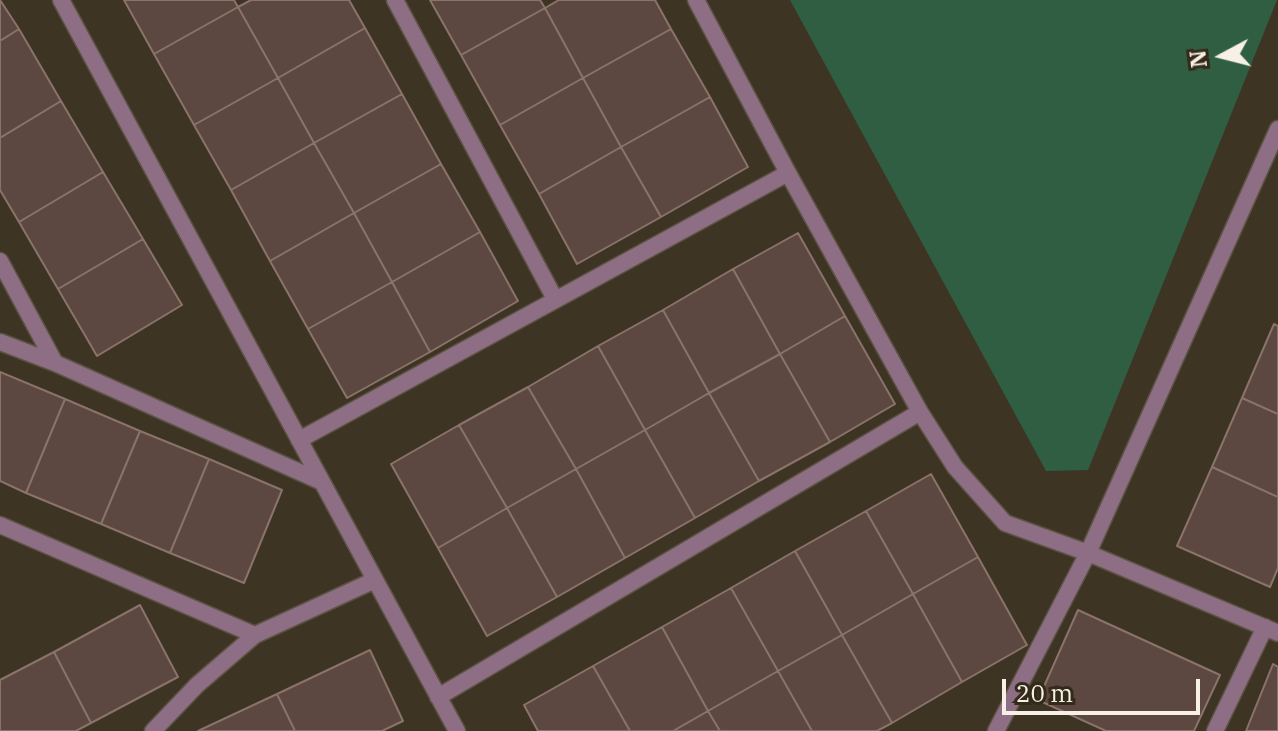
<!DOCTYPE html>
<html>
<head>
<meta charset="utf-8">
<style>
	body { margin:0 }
	#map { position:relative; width:1278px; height:731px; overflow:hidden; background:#3e3423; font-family:"IBM Plex Serif",serif }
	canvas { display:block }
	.north { position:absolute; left:1182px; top:16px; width:80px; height:80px; -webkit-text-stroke:6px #342a19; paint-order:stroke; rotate:263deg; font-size:22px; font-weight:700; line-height:32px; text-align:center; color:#f7f0e6 }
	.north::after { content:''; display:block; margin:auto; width:28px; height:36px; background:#f7f0e6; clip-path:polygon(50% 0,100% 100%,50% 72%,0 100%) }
	.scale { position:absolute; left:1002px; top:679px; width:198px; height:36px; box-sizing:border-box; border:4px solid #f7f0e6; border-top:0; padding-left:10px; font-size:24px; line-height:28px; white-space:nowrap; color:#f7f0e6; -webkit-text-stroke:6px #342a19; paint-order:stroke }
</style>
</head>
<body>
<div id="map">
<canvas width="1278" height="731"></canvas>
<div class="north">N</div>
<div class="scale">20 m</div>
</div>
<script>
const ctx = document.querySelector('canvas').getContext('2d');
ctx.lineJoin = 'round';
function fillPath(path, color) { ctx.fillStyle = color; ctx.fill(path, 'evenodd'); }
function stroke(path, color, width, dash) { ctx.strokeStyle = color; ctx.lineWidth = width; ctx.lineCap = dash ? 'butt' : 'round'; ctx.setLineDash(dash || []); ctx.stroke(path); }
const green = new Path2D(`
	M790 0H1277L1088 470 1046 471Z`);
const building = new Path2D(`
	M0 0 19 29 0 41Z
	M124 0H234L238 7 154 54Z
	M251 0H349L365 28 278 78 238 7Z
	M430 0H540L545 8 461 55Z
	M559 0H655L671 29 583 78 545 8Z
	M238 7 278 78 194 125 154 54Z
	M545 8 583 78 500 125 461 55Z
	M365 28 402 94 314 143 278 78Z
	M19 29 61 101 0 138V41Z
	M671 29 710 97 621 147 583 78Z
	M278 78 314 143 231 190 194 125Z
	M583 78 621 147 539 194 500 125Z
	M402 94 441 164 354 213 314 143Z
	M710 97 748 167 661 217 621 147Z
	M61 101 103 172 19 222 0 190V138Z
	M314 143 354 213 270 261 231 190Z
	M621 147 661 217 577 264 539 194Z
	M441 164 480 232 392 282 354 213Z
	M103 172 143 239 58 289 19 222Z
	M354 213 392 282 308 329 270 261Z
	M480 232 518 301 430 352 392 282Z
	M798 233 845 316 780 354 733 269Z
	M143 239 182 305 97 356 58 289Z
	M733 269 780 354 709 393 663 310Z
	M392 282 430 352 347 398 308 329Z
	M663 310 709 393 645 430 598 346Z
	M845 316 895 404 830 442 780 354Z
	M1274 324 1278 326V414L1242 398Z
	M598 346 645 430 576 469 528 387Z
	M780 354 830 442 759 481 709 393Z
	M0 372 65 399 26 493 0 481Z
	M528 387 576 469 507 508 459 425Z
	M709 393 759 481 695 518 645 430Z
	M1242 398 1278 414V497L1212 467Z
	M65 399 140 431 101 524 26 493Z
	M459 425 507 508 438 548 391 464Z
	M645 430 695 518 625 558 576 469Z
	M140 431 209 459 170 553 101 524Z
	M209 459 282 490 244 583 170 553Z
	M1212 467 1278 497V568L1270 587 1177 546Z
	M576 469 625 558 557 597 507 508Z
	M931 474 978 557 913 594 866 511Z
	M507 508 557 597 487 636 438 548Z
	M866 511 913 594 842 635 795 551Z
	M795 551 842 635 778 671 731 588Z
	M978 557 1027 645 962 682 913 594Z
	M731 588 778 671 708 711 662 627Z
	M913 594 962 682 892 723 842 635Z
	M140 605 178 677 91 723 54 652Z
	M1078 610 1220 675 1194 731H1106L1038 700Z
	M662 627 708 711 673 731H630L593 666Z
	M842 635 892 723 877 731H812L778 671Z
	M370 650 403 721 382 731H295L277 694Z
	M54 652 91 723 76 731H0V680Z
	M1273 664 1278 667V731H1246Z
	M593 666 630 731H538L524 705Z
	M778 671 812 731H720L708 711Z
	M277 694 295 731H198Z
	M708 711 720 731H673Z`);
const minor = new Path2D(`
	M61 0 457 731
	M395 0 555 299
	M696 0 788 173 920 412 955 467 1005 523 1088 553 1278 129
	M0 261 55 363
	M0 342 55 363 322 482
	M299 440 788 173
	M0 525 255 635 375 580
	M438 697 920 412
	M153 731 197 685 255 635
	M996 731 1088 553 1278 633
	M1215 731 1265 627`);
fillPath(green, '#305e42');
fillPath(building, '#5d4841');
stroke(building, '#89736b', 2);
stroke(minor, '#5c5242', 19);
stroke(minor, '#8d6e84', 16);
</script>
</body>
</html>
